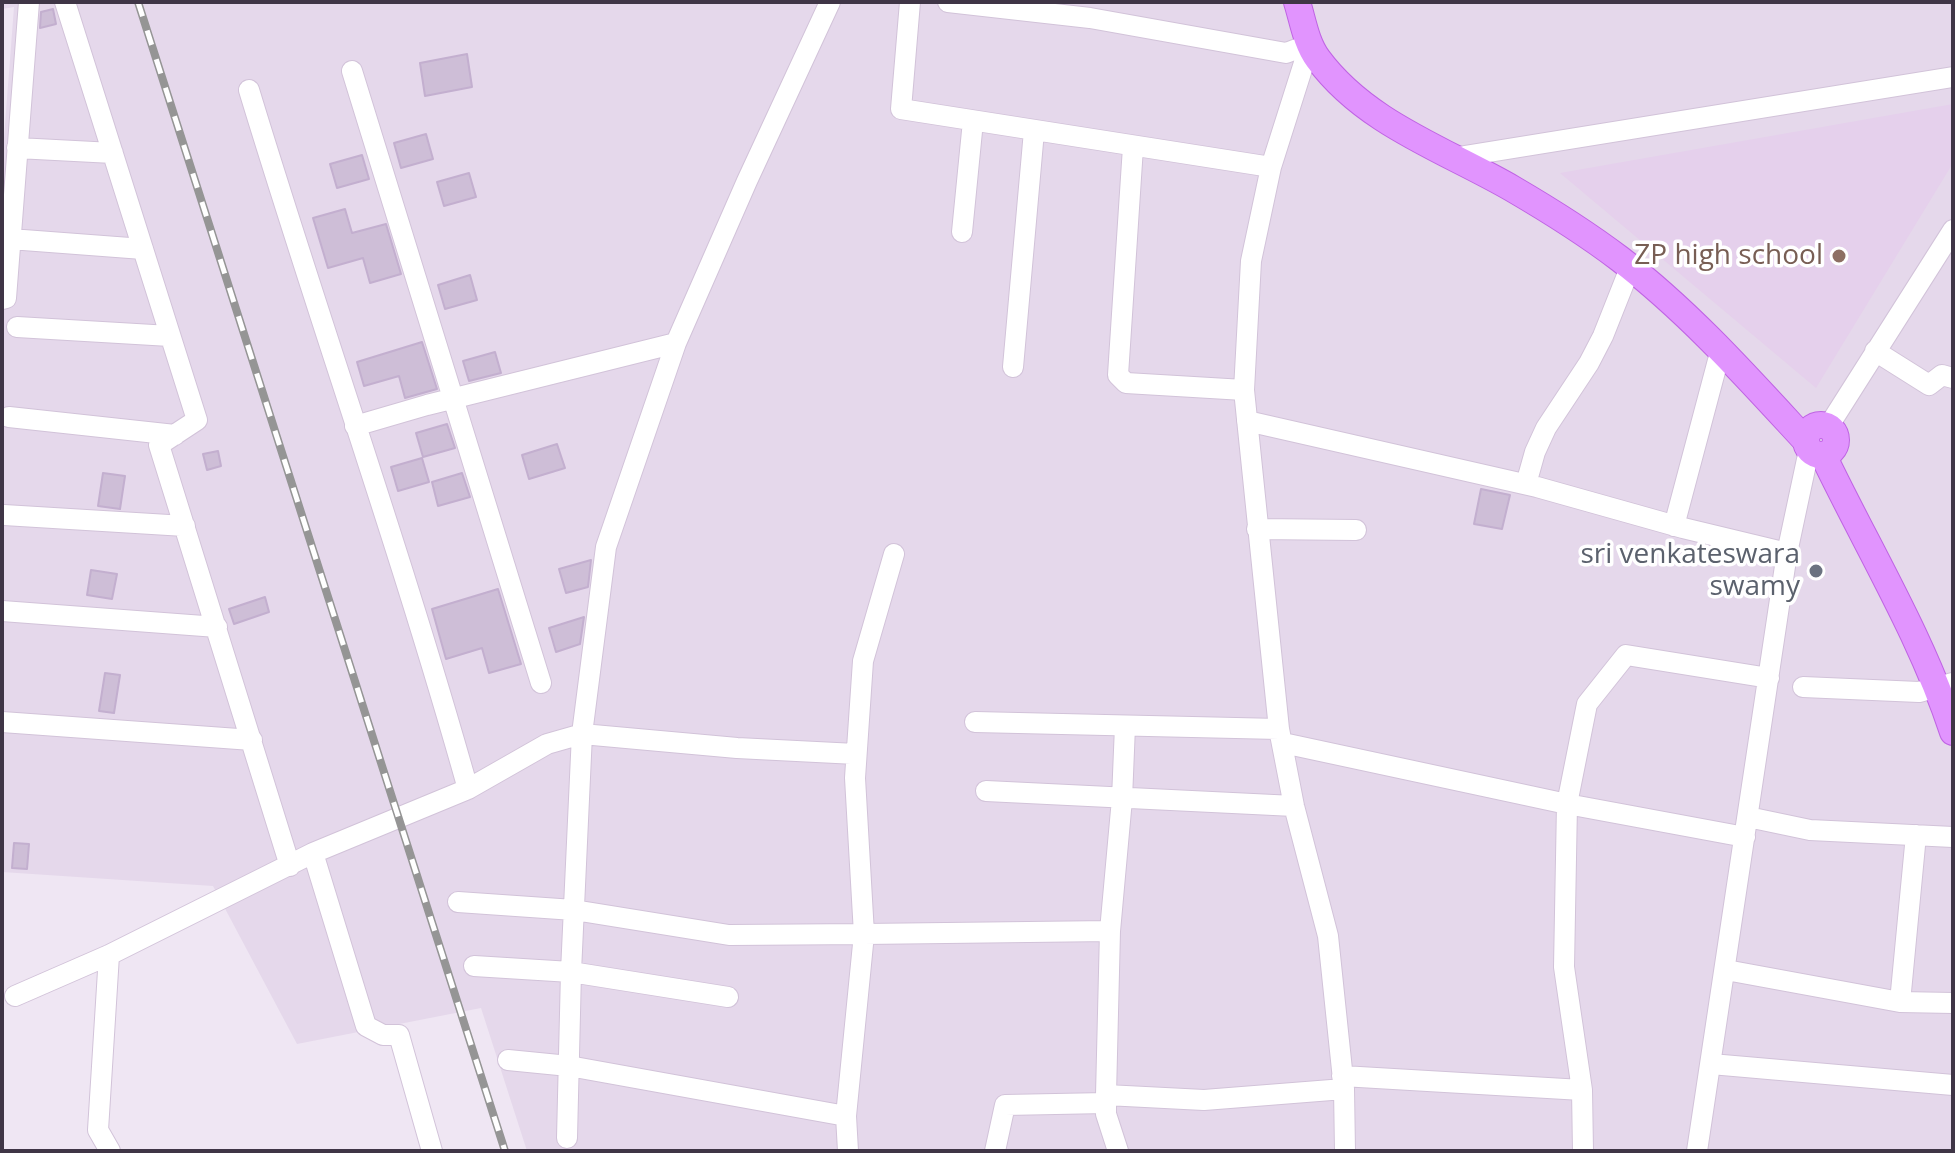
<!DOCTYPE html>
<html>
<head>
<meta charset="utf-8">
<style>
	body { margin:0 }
	#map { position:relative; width:1955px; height:1153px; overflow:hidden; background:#efe6f3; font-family:"Open Sans",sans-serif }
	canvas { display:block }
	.frame { position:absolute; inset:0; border:4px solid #3f3546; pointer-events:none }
</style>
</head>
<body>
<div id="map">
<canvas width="1955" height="1153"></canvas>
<div class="frame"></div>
</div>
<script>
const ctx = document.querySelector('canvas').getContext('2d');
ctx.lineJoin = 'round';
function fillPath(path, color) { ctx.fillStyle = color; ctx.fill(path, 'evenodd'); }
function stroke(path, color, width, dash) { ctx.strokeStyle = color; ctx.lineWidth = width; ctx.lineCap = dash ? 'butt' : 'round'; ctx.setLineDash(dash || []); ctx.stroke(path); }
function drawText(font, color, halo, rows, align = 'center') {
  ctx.font = font + ' "Open Sans",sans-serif'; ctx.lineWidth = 7; ctx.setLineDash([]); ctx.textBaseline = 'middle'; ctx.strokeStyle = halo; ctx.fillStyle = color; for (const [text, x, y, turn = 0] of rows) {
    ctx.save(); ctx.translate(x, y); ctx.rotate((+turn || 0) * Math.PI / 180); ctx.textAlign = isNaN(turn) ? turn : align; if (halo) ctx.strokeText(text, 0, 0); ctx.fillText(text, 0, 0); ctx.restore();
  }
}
const residential = new Path2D(`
	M2 2H1953V1151H527L481 1008 297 1044 213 886 2 872V164L14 7 2 9Z`);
const education = new Path2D(`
	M1953 104V163L1816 388 1560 173Z`);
const building = new Path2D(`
	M53 9 56 24 40 28 41 12Z
	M467 54 472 87 425 96 420 63Z
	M426 134 433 159 401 168 394 143Z
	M362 155 369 179 337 188 330 164Z
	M469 173 476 197 444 206 437 182Z
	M345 209 352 233 386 224 401 274 370 283 363 258 328 268 313 218Z
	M470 275 477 300 445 309 438 285Z
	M422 342 437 389 405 398 399 376 364 386 357 362Z
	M495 352 501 373 469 381 463 361Z
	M447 424 455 448 423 457 416 433Z
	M557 444 565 468 529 479 522 455Z
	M218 451 221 466 207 470 203 454Z
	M422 458 429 482 398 491 391 467Z
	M103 473 125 476 120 509 98 506Z
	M462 473 470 497 438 506 432 482Z
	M1481 489 1510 495 1502 529 1474 524Z
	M591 560 588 587 566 593 559 569Z
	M91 570 117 574 112 599 87 595Z
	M498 589 521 664 489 673 482 648 446 659 432 609Z
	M265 597 269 612 234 624 229 609Z
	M584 617 580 644 556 652 549 628Z
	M105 673 120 675 114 713 99 711Z
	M14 843 29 844 27 869 12 868Z`);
const minor = new Path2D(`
	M65 2 197 420 159 445 290 866
	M910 2 901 109 1271 167
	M948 2 1090 18 1286 53 1310 44
	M1310 44 1271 167 1251 261 1244 390 1279 729 1294 806 1328 936 1344 1089 1345 1151
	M352 71 541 683
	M249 90C320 324 402 554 468 789
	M1133 147 1118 375 1126 383 1244 390
	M17 148 113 153
	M1452 158 1953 77
	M962 232 973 121
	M10 239 143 249
	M2 299 6 298 29 2
	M17 327 170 336
	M1875 351 1929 385 1942 375 1953 378
	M1013 367 1034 131
	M9 417 175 435
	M1247 421 1537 487 1683 528 1787 553
	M355 426 427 405 676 343
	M1828 427 1953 230
	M1526 484 1535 452 1546 428 1589 363 1603 336 1630 268
	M4 515 185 526
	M1674 526 1721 349
	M1257 529 1356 530
	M2 611 217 627
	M1803 687 1919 692 1953 683
	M2 722 252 740
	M975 722 1279 729
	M1283 743 1567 804 1745 837
	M986 791 1294 806
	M1748 817 1810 830 1953 837
	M313 853 366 1026 383 1035H399L432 1151
	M458 902 574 910 729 935 864 934 855 778 863 661 894 554
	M109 955 98 1130 110 1151
	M474 966 571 972 728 997
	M1726 970 1900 1002 1953 1003
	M15 996 109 955 313 853 468 789 547 744 582 734 737 748 856 754
	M1900 1002 1916 835
	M508 1060 569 1066 846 1116 864 934 1110 931
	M1711 1064 1953 1085
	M1342 1076 1582 1090
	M1106 1095 1204 1100 1344 1089
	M846 1116 848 1151
	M567 1138 571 972 582 734 606 547 676 343 747 181 830 2
	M995 1151 1005 1105 1106 1103
	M1118 1151 1106 1114V1095L1110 931 1122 799 1125 726
	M1583 1151 1582 1090 1564 967 1567 804 1587 704 1626 655 1769 678
	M1697 1151 1787 553 1809 450`);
const major = new Path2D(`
	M1297 2C1303 21 1306 43 1318 59 1366 124 1446 150 1513 189 1549 210 1587 234 1620 259 1689 312 1747 377 1806 441
	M1806 440a15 15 0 1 1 30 0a15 15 0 1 1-30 0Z
	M1823 455C1867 547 1921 635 1953 732`);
const rail = new Path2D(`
	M138 2 505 1151`);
const markers = [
	[1839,256,8,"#8d6e63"],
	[1816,571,8,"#6b7280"]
];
const educationNames = [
	["ZP high school",1823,256]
];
const worshipNames = [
	["sri venkateswara",1800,555],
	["swamy",1800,587]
];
fillPath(residential, '#e5d8eb');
fillPath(education, '#e5d0ec');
fillPath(building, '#cebed7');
stroke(building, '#c3afcf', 2);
stroke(minor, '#d2c3d9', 22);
stroke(major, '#bf64e3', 28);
stroke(minor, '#fff', 20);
stroke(major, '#e194fe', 26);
stroke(rail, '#959595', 8);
stroke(rail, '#fff', 5, [15]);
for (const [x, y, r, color] of markers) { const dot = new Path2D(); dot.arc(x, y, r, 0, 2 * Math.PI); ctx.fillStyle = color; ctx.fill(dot); stroke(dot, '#fff', 3); }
drawText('28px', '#785e54', '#fff', educationNames, 'right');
drawText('28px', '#5b616d', '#fff', worshipNames, 'right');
</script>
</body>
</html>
